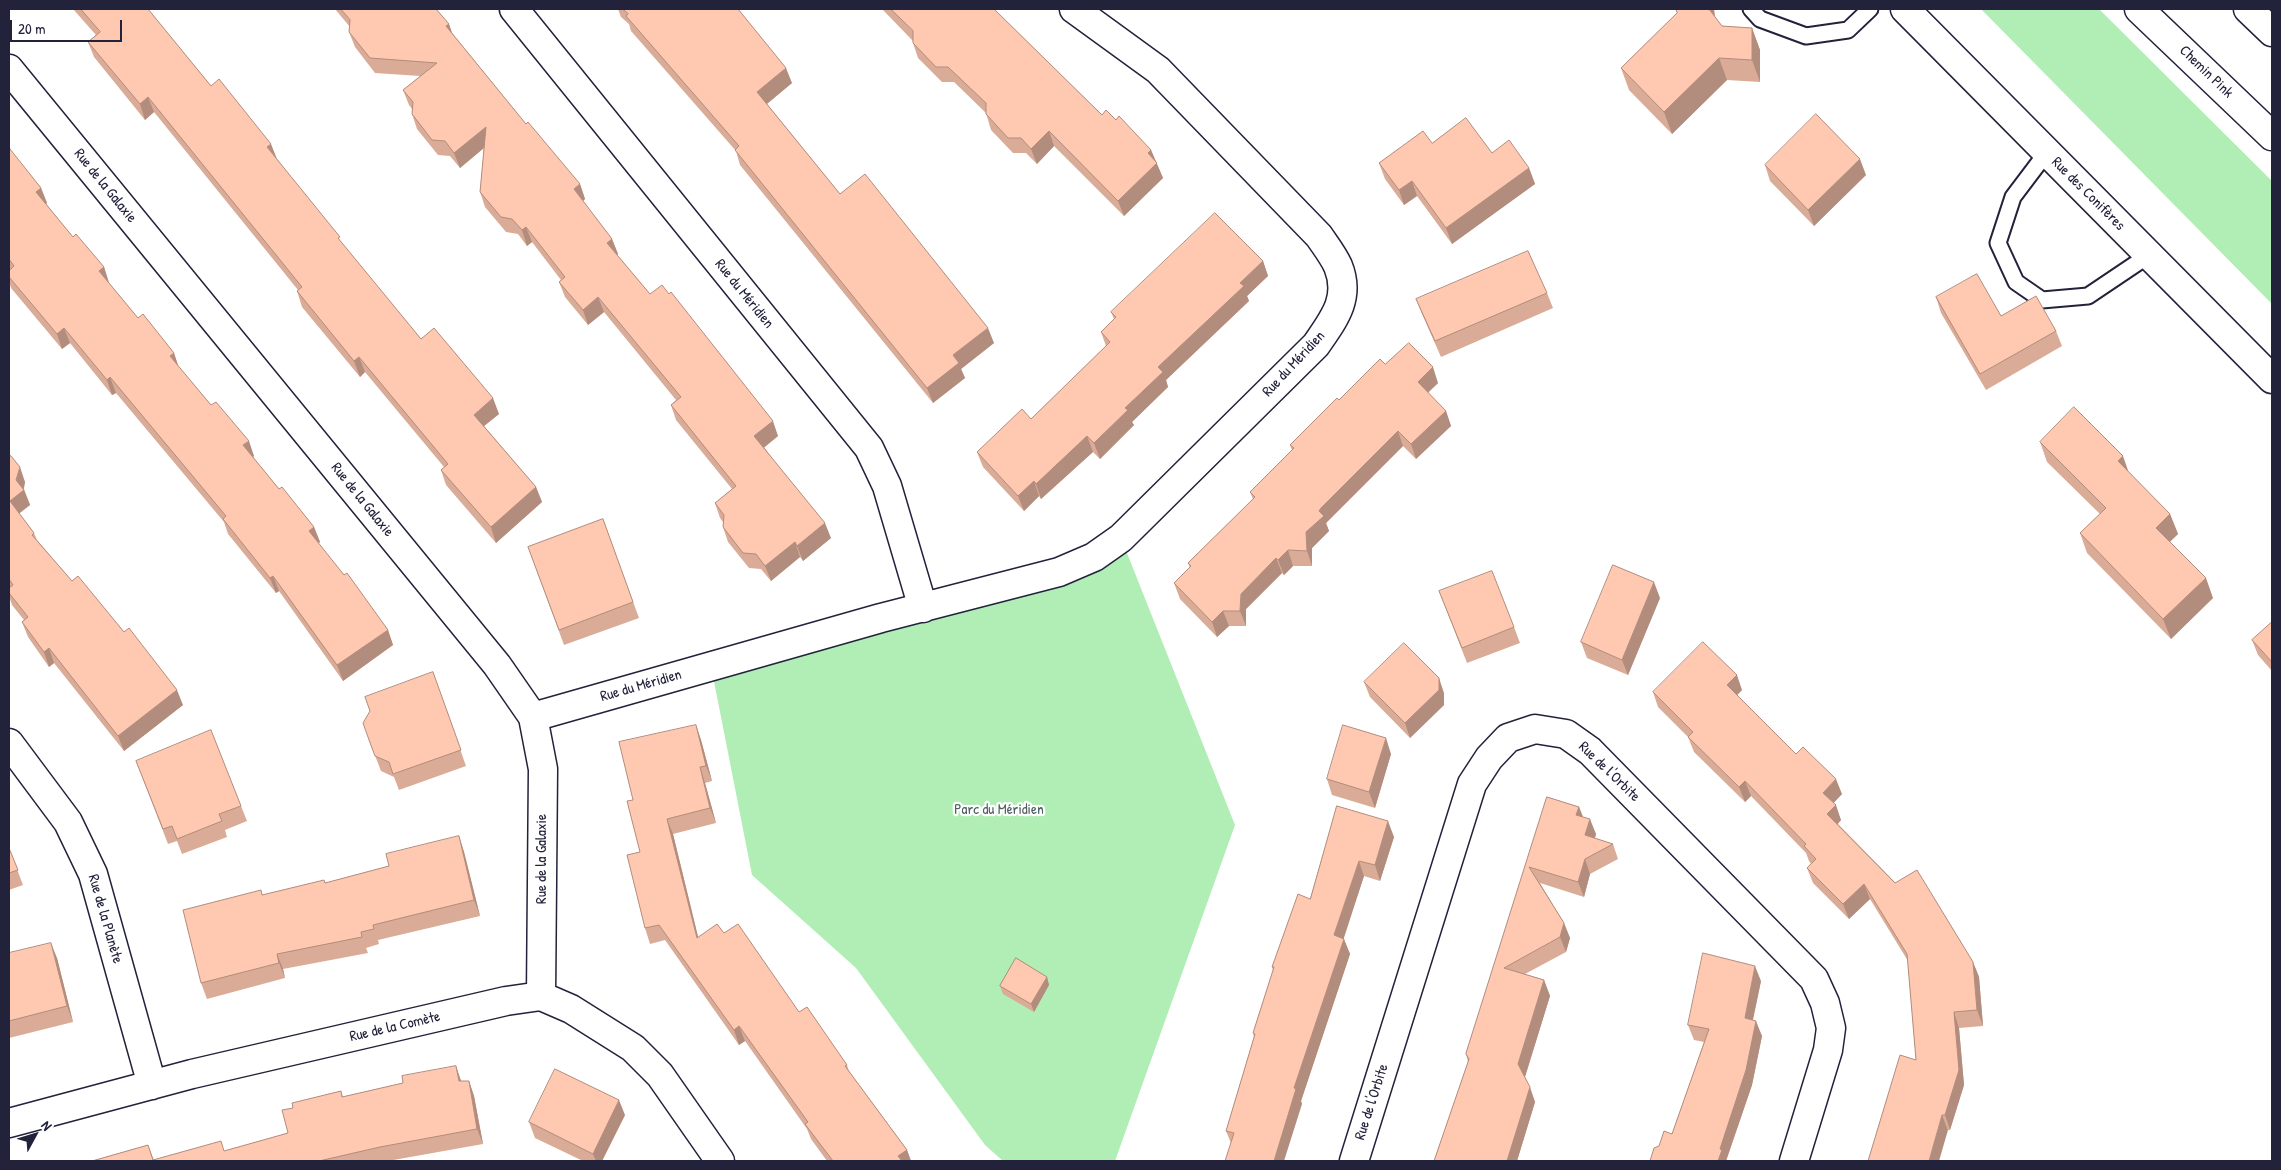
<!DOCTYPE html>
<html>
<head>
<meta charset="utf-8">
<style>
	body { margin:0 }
	#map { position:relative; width:2281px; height:1170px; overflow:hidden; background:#fff; font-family:"Patrick Hand",sans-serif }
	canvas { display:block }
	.frame { position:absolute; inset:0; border:10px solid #22223b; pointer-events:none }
	.north { position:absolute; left:10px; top:1110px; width:50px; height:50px; -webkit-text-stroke:4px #fff; paint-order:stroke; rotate:51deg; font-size:14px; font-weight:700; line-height:20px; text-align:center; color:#22223b }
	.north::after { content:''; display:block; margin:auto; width:18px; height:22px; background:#22223b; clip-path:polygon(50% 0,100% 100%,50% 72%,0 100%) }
	.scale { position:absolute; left:10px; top:20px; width:112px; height:22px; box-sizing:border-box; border:2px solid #22223b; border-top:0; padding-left:6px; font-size:15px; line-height:18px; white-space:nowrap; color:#22223b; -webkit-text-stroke:4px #fff; paint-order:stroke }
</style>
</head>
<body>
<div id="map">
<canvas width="2281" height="1170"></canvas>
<div class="frame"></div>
<div class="north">N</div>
<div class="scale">20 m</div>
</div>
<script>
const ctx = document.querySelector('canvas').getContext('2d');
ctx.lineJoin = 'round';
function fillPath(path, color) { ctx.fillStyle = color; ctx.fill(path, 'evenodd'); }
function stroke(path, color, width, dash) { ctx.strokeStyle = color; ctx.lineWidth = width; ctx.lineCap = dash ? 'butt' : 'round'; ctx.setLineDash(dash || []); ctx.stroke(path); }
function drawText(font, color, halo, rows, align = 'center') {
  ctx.font = font + ' "Patrick Hand",sans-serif'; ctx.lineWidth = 4.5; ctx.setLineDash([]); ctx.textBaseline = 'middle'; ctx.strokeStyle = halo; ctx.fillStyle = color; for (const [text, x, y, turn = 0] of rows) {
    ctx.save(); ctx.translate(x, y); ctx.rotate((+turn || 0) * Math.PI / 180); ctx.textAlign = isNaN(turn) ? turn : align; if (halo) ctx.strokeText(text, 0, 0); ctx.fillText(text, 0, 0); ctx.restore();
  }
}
const green = new Path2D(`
	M1981 9H2099L2272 181V304Z
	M1121 538 1235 825 1115 1161H1003L985 1145 856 968 752 875 711 666 881 618Z`);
const lane = new Path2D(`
	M1751 9 1760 19 1806 36 1848 30 1870 9
	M2047 152 2013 197 1998 243 2016 282 2042 300 2088 296 2149 255`);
const street = new Path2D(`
	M514 9 869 448 887 486 923 608
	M1905 9 2272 379
	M9 69 497 665 533 717 543 769 541 996
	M533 717 881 618 1059 572 1094 557 1121 538 1316 345C1334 319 1351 298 1338 266 1333 255 1325 245 1319 236L1158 70 1074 9
	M9 743 68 822 93 874 152 1085
	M9 1123 192 1074 506 1001 541 996 571 1009 633 1048 660 1075 720 1161
	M1354 1161 1472 784 1489 758 1508 738 1535 729 1566 734 1590 751 1814 979 1825 1003 1831 1028 1828 1050 1794 1161`);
const secondary = new Path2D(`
	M2139 9 2272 136
	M2248 9 2272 32`);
const wall = new Path2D(`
	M73 9H148L211 86 277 159 342 244 421 339 499 414 484 426 536 487 542 502 496 543 446 485 441 470 444 467 365 372 360 377 302 307 297 291 298 290 154 112 145 120 94 57 88 42 96 35Z
	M335 9H436L449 24 452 33 526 124 580 184 585 199 583 201 612 239 618 254 617 255 650 294 778 436 764 447 831 538 803 561 800 557 771 581 761 569 749 568 728 542 723 527V522L720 518 715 503 732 489 676 420 671 405 676 400 604 312 588 325 565 297 559 282 561 280 532 242 527 246 518 234 506 232 485 207 480 192 484 148 460 168 450 156 438 155 417 129 412 114V109L409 105 403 90 420 76 375 73 355 47 349 32 350 27Z
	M618 9H738L792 83 767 104 840 194 994 343 961 369 965 378 933 403 740 165 736 151 631 31 629 24 621 17Z
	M882 9H994L1102 115 1116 120 1151 150 1163 178 1124 216 1054 146 1037 164 1026 153H1013L991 130 986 113 954 82H942L918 58 913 43V41Z
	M1676 9H1714L1715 17 1722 26 1752 28 1760 50V82L1727 80 1672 134 1629 90 1621 68 1677 13Z
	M1432 143 1492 153 1529 168 1535 184 1452 244 1417 196 1404 205 1385 179 1379 163Z
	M9 150 41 188 47 203 46 204 73 237 104 267 109 283 138 318 174 353 178 366 211 405 254 456 253 457 279 489 314 527 320 542 318 543 388 630 393 645 343 681 279 591 276 593 228 534 224 522 116 393 112 395 70 343 62 349 11 288 9 281V271L10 269 9 267Z
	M1765 165 1866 175 1814 226 1770 181Z
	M1263 261 1268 276 1247 296 1249 301 1166 380 1168 387 1132 422 1134 425 1100 459 1093 452 1041 499 1039 496 1024 511 983 467 977 452 1031 419 1106 346 1101 332 1114 319 1111 312Z
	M1547 293 1553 308 1441 357 1422 314 1416 299Z
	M1936 297 2056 331 2062 346 1986 390 1941 313Z
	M1385 364 1438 383 1428 393 1446 411 1451 426 1416 459 1403 446 1326 523 1329 531 1312 548V566H1293L1284 575 1282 573 1246 609V626H1229L1217 637 1180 599 1174 583 1190 568 1188 563 1253 499 1250 492 1292 450 1290 445 1339 400Z
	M2040 442 2129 473 2170 514 2178 534 2170 542 2213 598 2171 639 2087 553 2080 533 2100 514 2047 462Z
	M9 455 25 482 24 489 30 505 19 513 34 533 37 540 72 581 183 705 124 751 54 663 49 667 28 637 22 622 24 620 12 605 9 596Z
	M603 519 639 618 564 645 528 547Z
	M1439 591 1514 627 1520 643 1467 663Z
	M1660 598 1628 675 1587 658 1581 642Z
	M2272 622V671L2258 655 2252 640Z
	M433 672 466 766 399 790 394 777 381 771 369 740Z
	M1364 682 1444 693V705L1410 738 1370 697Z
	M1742 690 1737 695 1796 754 1842 794 1833 803 1841 820 1838 824 1973 962 1979 977 1983 1026 1959 1028 1964 1085 1950 1130H1948L1916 1060 1908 961 1870 899 1849 919 1813 883 1807 868 1811 864 1809 861 1806 853 1751 796 1745 802 1694 752 1688 737 1658 707 1653 692Z
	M696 725 701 740 712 781 705 783 716 823 673 834 698 937 724 933 799 1012 847 1065 849 1071 907 1150 911 1161H827L811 1139 807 1129 745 1041 739 1045 665 940 650 944 645 928 640 852 633 800Z
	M1391 754 1375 808 1332 795 1327 779Z
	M136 761 241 806 247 821 225 830 227 837 182 854 177 841 168 844Z
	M1547 797 1579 807 1583 817 1596 834 1595 838 1613 844 1618 859 1590 874 1584 897 1540 883 1564 923 1570 938 1566 952 1525 974 1544 980 1550 996 1525 1077 1535 1102 1517 1161H1434L1468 1062 1466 1054Z
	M1337 806 1394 837 1380 881 1364 876 1343 938 1350 954 1301 1101 1302 1104 1231 1143 1226 1131 1254 1037 1253 1033 1273 970 1272 967 1310 899Z
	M459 836 464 852 480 916 378 940 379 944 366 948 368 953 283 969 285 978 207 999 201 983 263 895 325 883 389 866Z
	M9 848 23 885 9 890Z
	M9 953 57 958 73 1022 9 1038Z
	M1047 977 1049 985 1034 1012 1003 994 1000 986Z
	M1761 981 1753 1020 1762 1036 1752 1085 1726 1161H1650L1659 1146 1672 1134 1704 1042 1694 1040 1688 1025Z
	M456 1066 461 1081H469L474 1096 483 1144 388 1161H92L148 1145 154 1160 225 1151 288 1133 293 1108 341 1091 343 1097 403 1083Z
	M625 1115 602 1161H583L535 1138 529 1122Z`);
const shadedWall = new Path2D(`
	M1709 9H1714L1716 30Z
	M449 24 454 39 446 26Z
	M1752 28 1760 50V82L1752 60Z
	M1719 58 1727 80 1672 134 1664 112Z
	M786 68 792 83 763 107 757 92Z
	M148 97 154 112 145 120 140 104Z
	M486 127 491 142 460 168 454 153Z
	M1049 131 1054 146 1037 164 1031 149Z
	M271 144 277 159 267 147Z
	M1151 150 1163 178 1124 216 1118 201 1148 153Z
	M1860 159 1866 175 1814 226 1808 210Z
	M1529 168 1535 184 1452 244 1446 228Z
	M1412 181 1417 196 1404 205 1399 190Z
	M580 184 585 199 579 204 574 189Z
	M41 188 47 203 42 207 36 192Z
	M526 227 532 242 527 246 522 230Z
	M612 239 618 254 612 258 607 243Z
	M1263 261 1268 276 1247 296 1249 301 1166 380 1168 387 1132 422 1134 425 1100 459 1094 443 1125 408 1158 367 1240 283Z
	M104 267 109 283 99 271Z
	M598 297 604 312 588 325 583 310Z
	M64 328 70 343 62 349 57 334Z
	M988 328 994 343 961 369 965 378 933 403 927 388 953 355Z
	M174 353 179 368 170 356Z
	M359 357 365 372 360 377 354 361Z
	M1433 367 1438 383 1423 397 1418 382Z
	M110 377 116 393 112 395 107 380Z
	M493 398 499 414 479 430 474 415Z
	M1446 411 1451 426 1416 459 1411 444Z
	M773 421 778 436 760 451 754 436Z
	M1398 431 1403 446 1326 523 1329 531 1312 548V566L1307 551 1306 532 1321 508Z
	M1087 436 1093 452 1041 499 1036 484Z
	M249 441 254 456 249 461 243 445Z
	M2123 456 2130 476 2118 461Z
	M20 467 25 482 23 491 24 490 30 505 16 516 10 501Z
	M1034 481 1039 496 1024 511 1018 496Z
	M536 487 542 502 496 543 491 527Z
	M2170 514 2178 534 2163 548 2156 528Z
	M825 523 831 538 803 561 797 546Z
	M314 527 320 542 314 547 309 531Z
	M795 542 800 557 771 581 765 566Z
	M1288 550 1293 566 1284 575 1278 560Z
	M1276 558 1282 573 1246 609V626L1240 611 1241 594Z
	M273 576 279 591 276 593 270 578Z
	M2206 578 2213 598 2171 639 2163 619Z
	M1654 582 1660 598 1628 675 1622 660Z
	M1223 611 1229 626 1217 637 1212 622Z
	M388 630 393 645 343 681 337 665Z
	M49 648 54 663 49 667 44 652Z
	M1737 675 1742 690 1732 700 1727 685Z
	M1439 678 1444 693V705L1410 738 1405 723Z
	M177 690 183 705 124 751 118 736Z
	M696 725 701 740 712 781 706 766Z
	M1386 738 1391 754 1375 808 1369 792Z
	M700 767 705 783 716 823 710 808Z
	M1836 779 1842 794 1829 808 1823 793Z
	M1745 781 1751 796 1745 802 1739 787Z
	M1836 805 1841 820 1833 829 1827 814Z
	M1579 807 1585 822 1576 815Z
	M667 819 673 834 702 953 697 938Z
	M1590 819 1596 834 1591 850 1585 835Z
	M1388 821 1394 837 1380 881 1375 865Z
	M459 836 464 852 480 916 474 900Z
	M1585 859 1590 874 1584 897 1578 882Z
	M1359 861 1364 876 1340 950 1334 935Z
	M1864 884 1870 899 1849 919 1843 904Z
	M1564 923 1570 938 1566 952 1560 937Z
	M1344 939 1350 954 1301 1101 1302 1104 1284 1161H1274L1294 1088Z
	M51 943 57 958 73 1022 67 1006Z
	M277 954 283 969 285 978 279 963Z
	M1973 962 1979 977 1983 1026 1977 1010Z
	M1755 966 1761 981 1750 1033 1745 1018Z
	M1047 977 1049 985 1034 1012 1031 1004Z
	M1544 980 1550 996 1524 1080 1518 1064Z
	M1954 1012 1959 1028 1964 1085 1950 1130 1945 1115Z
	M1756 1021 1762 1036 1752 1085 1726 1161H1718L1720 1149Z
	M739 1026 745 1041 739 1045 734 1030Z
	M456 1066 461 1081H459Z
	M469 1081 474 1096 483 1144 477 1129Z
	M1530 1087 1535 1102 1517 1161H1507Z
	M619 1100 625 1115 602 1161H596L593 1154Z
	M1942 1115 1948 1130 1939 1161H1929Z
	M907 1150 911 1161H899L898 1156Z`);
const building = new Path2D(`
	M81 9H148L211 86 219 79 271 144 267 147 340 237 338 238 421 339 434 328 493 398 474 415 536 487 491 527 441 470 448 464 359 357 354 361 297 291 302 287 148 97 140 104 88 42 100 32Z
	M341 9H436L449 24 446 26 526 124 528 122 580 184 574 189 612 239 607 243 650 294 662 285 669 294 671 292 773 421 754 436 825 523 797 546 795 542 765 566 756 554 743 553 723 527 724 515 715 503 736 486 671 405 681 397 598 297 583 310 559 282 565 277 526 227 522 230 512 219 501 217 480 192 486 127 454 153 445 141 432 140 412 114 413 102 403 90 437 63 370 58 349 32 350 20Z
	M623 9H738L786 68 757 92 840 194 865 174 988 328 953 355 959 363 927 388 735 150 739 146 626 16 628 14Z
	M891 9H994L1102 115 1106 110 1116 120 1119 116 1151 150 1148 153 1157 163 1118 201 1049 131 1031 149 1021 138H1008L986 114V103L948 67H936L913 43V31Z
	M1676 9H1709L1722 26 1752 28V60L1719 58 1664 112 1621 68 1677 13Z
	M1816 114 1860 159 1808 210 1765 165Z
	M1466 118 1492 153 1509 140 1529 168 1446 228 1412 181 1399 190 1379 163 1423 131 1432 143Z
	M10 149 41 188 36 192 73 237 76 234 104 267 99 271 138 318 143 314 174 353 170 356 211 405 216 402 249 441 243 445 279 489 282 487 314 527 309 531 344 575 347 573 388 630 337 665 273 576 270 578 223 519 226 516 110 377 107 380 64 328 57 334 9 277V271L14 266 9 259V150Z
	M1215 213 1263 261 1240 283 1244 286 1158 367 1163 372 1125 408 1128 410 1094 443 1087 436 1036 484 1034 481 1018 496 977 452 1022 409 1031 419 1110 342 1101 332 1116 317 1111 312Z
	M1528 251 1547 293 1435 341 1416 299Z
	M1977 274 2001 316 2036 296 2056 331 1980 374 1936 297Z
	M1409 343 1433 367 1418 382 1446 411 1411 444 1398 431 1321 508 1319 511 1324 516 1306 532 1307 551 1288 550 1278 560 1276 558 1241 594 1240 611H1223L1212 622 1174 583 1191 566 1188 563 1255 497 1250 492 1294 448 1290 445 1337 398 1339 400 1380 359 1385 364Z
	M2074 407 2123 456 2118 461 2170 514 2156 528 2206 578 2163 619 2080 533 2106 508 2040 442Z
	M9 455 11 456 20 467 16 480 24 490 10 501 34 533 32 535 72 581 78 576 124 632 129 628 177 690 118 736 49 648 44 652 22 622 28 617 9 593V588L13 585 9 579Z
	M603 519 633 602 559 630 528 547Z
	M1613 565 1654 582 1622 660 1581 642Z
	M1492 571 1514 627 1462 648 1439 591Z
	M2272 622V662L2252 640Z
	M1703 642 1737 675 1727 685 1796 754 1803 747 1836 779 1823 793 1836 805 1827 814 1895 883 1917 870 1973 962 1977 1010 1954 1012 1959 1070 1945 1115H1942L1929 1161H1868L1900 1055 1916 1060 1907 954 1864 884 1843 904 1807 868 1816 859 1804 846 1806 844 1745 781 1739 787 1688 737 1693 732 1653 692Z
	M1404 643 1439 678V690L1405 723 1364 682Z
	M433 672 461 750 393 774 389 762 375 756 369 740 363 723 370 711 365 697Z
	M696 725 706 766 700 767 710 808 667 819 697 938 717 924 724 933 738 924 799 1012 807 1007 847 1065 845 1066 907 1150 898 1156 902 1161H833L805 1124 808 1122 739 1026 734 1030 659 925 645 928 627 855 640 852 627 801 633 800 619 742Z
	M1343 725 1386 738 1369 792 1327 779Z
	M211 730 241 806 219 814 222 821 177 839 172 826 163 829 136 761Z
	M1547 797 1579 807 1576 815 1590 819 1585 835 1613 844 1585 859 1578 882 1529 867 1564 923 1560 937 1504 968 1544 980 1518 1064 1530 1087 1507 1161H1434L1469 1059 1466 1054Z
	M1337 806 1388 821 1375 865 1359 861 1334 935 1344 939 1294 1088 1296 1089 1274 1161H1225L1234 1133 1226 1131 1255 1034 1253 1033 1274 967H1272L1298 894 1310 899Z
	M459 836 474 900 373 925 374 929 361 932 362 937 277 954 279 963 201 983 183 910 261 890 262 895 324 880 325 883 389 866 386 854Z
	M9 848 18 870 9 873Z
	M51 943 67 1006 9 1021V953Z
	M1703 953 1755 966 1745 1018 1756 1021 1746 1070 1720 1149 1722 1150 1718 1161H1650L1654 1148 1659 1146 1664 1131 1672 1134 1709 1029 1688 1025Z
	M1016 958 1047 977 1031 1004 1000 986Z
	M456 1066 459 1081H469L477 1129 380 1147 319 1161H92L148 1145 153 1160 221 1141 224 1151 288 1133 282 1110 293 1108 292 1103 341 1091 342 1097 403 1083 402 1076Z
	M555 1069 619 1100 593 1154 529 1122Z`);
const streetNames = [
	["Chemin Pink",2206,72,44],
	["Rue de la Galaxie",105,186,51],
	["Rue des Conifères",2088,194,45],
	["Rue du Méridien",744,294,51],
	["Rue du Méridien",1294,364,-47],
	["Rue de la Galaxie",362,500,51],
	["Rue du Méridien",641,686,-16],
	["Rue de l'Orbite",1609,772,44],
	["Rue de la Galaxie",542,859,-90],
	["Rue de la Planète",105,919,74],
	["Rue de la Comète",395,1027,-13],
	["Rue de l'Orbite",1372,1102,-72]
];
const parkNames = [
	["Parc du Méridien",999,810]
];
fillPath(green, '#b0eeb5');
stroke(lane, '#22223b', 19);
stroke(street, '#22223b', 31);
stroke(secondary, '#22223b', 31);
stroke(lane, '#fff', 15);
stroke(street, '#fff', 28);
stroke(secondary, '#fff', 28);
fillPath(wall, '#daac98');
fillPath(shadedWall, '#b28c7c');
fillPath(building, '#fec8b1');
stroke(building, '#b28c7c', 1);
drawText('15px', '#22223b', '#fff', streetNames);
drawText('15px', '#4d5f60', '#fff', parkNames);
</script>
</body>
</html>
